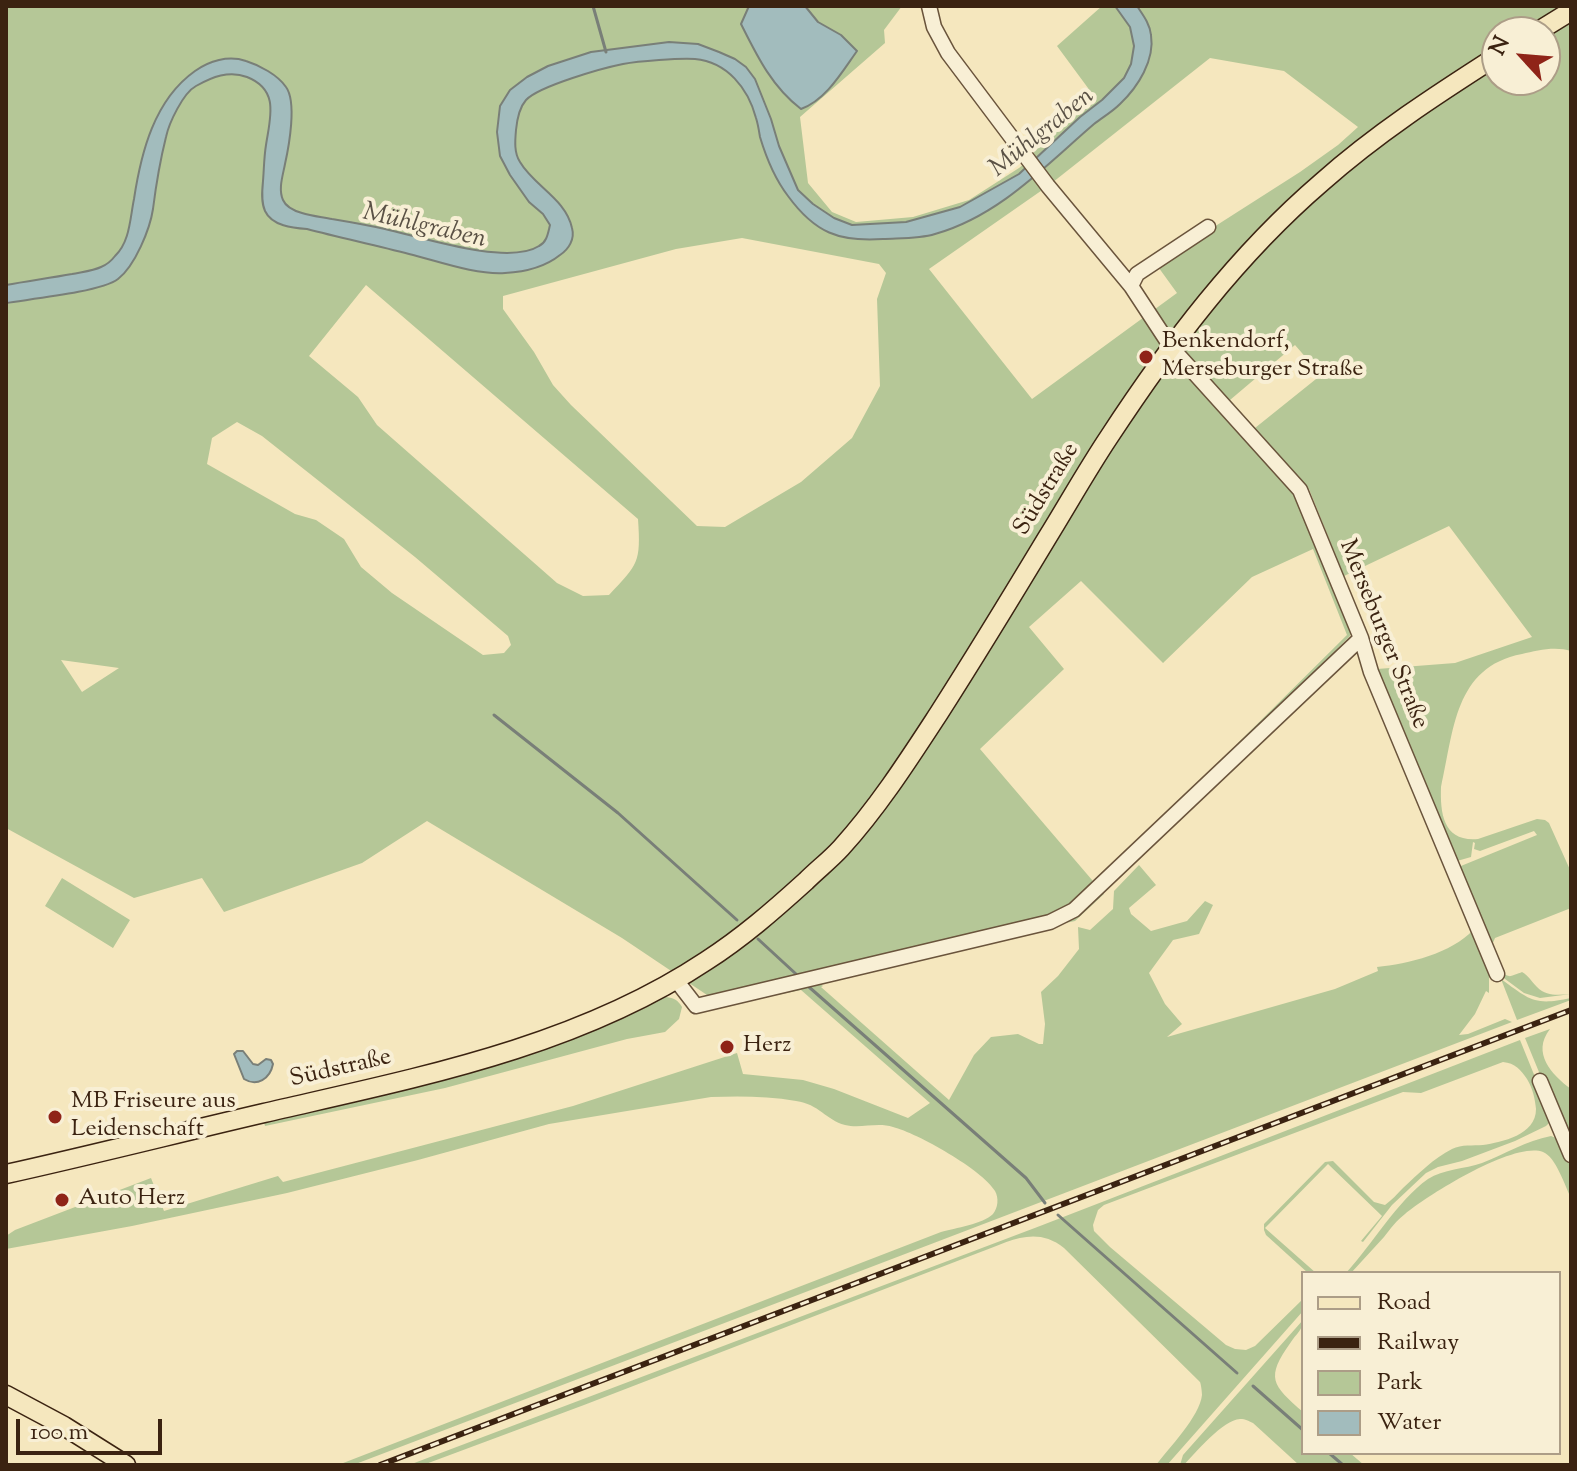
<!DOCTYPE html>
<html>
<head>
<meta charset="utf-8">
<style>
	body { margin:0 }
	#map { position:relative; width:1577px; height:1471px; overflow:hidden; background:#f5e7be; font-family:"Sorts Mill Goudy",serif }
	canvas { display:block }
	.frame { position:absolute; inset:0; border:8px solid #3b2311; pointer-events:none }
	.legend { position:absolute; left:1301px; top:1271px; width:260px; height:184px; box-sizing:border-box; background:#f8efd5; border:2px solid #ac9d87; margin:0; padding:10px 14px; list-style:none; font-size:24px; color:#3b2311 }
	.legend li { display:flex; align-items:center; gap:16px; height:40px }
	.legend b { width:40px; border:2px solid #ac9d87 }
	.north { position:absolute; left:1481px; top:16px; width:80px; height:80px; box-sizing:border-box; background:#f8efd5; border:2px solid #ac9d87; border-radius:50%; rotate:296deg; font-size:22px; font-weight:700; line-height:32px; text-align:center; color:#3b2311 }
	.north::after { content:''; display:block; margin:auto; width:28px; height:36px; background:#8f2418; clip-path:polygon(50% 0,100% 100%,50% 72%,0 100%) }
	.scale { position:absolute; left:16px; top:1419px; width:146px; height:36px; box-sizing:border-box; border:4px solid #3b2311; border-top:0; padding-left:10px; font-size:24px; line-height:28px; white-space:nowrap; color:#3b2311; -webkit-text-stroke:6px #f8efd5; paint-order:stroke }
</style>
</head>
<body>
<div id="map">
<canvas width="1577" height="1471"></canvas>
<div class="frame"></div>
<ul class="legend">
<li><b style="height:10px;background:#f5e7be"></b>Road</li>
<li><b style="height:10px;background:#3b2311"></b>Railway</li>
<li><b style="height:22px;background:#b5c797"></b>Park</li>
<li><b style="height:22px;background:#a2bcbd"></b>Water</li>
</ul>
<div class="north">N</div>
<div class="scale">100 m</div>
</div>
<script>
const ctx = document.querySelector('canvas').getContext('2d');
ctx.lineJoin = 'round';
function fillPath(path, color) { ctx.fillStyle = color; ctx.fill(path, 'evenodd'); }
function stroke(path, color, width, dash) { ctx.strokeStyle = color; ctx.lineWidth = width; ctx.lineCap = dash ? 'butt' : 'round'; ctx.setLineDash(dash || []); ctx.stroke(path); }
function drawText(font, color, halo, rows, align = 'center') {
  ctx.font = font + ' "Sorts Mill Goudy",serif'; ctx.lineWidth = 8; ctx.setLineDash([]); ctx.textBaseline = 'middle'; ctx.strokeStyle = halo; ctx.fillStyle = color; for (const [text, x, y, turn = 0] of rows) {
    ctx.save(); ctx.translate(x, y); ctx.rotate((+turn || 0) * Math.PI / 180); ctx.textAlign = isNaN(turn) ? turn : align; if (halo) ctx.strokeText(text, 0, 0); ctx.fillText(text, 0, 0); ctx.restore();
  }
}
const green = new Path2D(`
	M6 6H749L747 8 818 22 805 6H902L884 30 885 43 800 117 808 183 832 212 856 222 913 217 969 200 1019 168 1035 155 1026 139 1088 88 1057 46 1102 6H1571V651C1556 646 1537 650 1522 654 1454 667 1454 731 1441 787 1440 815 1444 842 1478 839L1537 819 1545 820 1549 823 1571 872V908L1495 938 1492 945C1495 953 1499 975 1509 976 1510 977 1522 972 1522 972 1529 976 1531 981 1537 987 1547 997 1559 995 1571 994L1540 998 1524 993 1501 976 1456 868 1537 835 1534 831 1480 851 1474 849 1475 843 1473 842 1471 857 1457 861 1377 669 1455 663 1532 637 1449 526 1344 576 1309 489 1289 485 1300 502 1352 631 1350 636 1240 748 1238 743 1347 635 1313 549 1252 577 1163 663 1081 581 1029 627 1064 669 980 749 1104 894 1075 921 717 995H707L622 938 427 821 362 863 224 912 202 878 134 898 6 828ZM1497 32H1545V80H1497ZM1210 58 1284 71 1358 127 1338 145 1300 172 1156 264 1177 293 1032 399 929 269 1048 186ZM742 238 879 264 886 273 877 299 880 386 852 438 801 482 725 527 697 526 571 405 553 385 534 352 503 309V296L676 249ZM366 285 638 519C641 563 638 564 609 595L583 596 557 583 377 425 358 397 309 356ZM1295 345 1321 375 1255 428 1230 400ZM237 422 262 436 415 557 508 636 511 645 504 653 483 655 392 593 361 567 344 539 316 520 295 514 207 464 212 438ZM61 660 119 668 82 692Z
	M1139 865 1156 885 1129 908 1131 914 1151 931 1187 921 1205 901 1213 905 1199 934 1173 940 1149 973 1165 1004 1182 1024 1167 1037 1335 989 1378 971 1377 967C1408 964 1452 953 1473 930L1489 968V993L1486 991 1475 1014 1459 1035 1468 1034 1505 1019 1512 1022 353 1465H338L941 1232C955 1228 983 1224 993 1214 998 1208 999 1198 995 1191 983 1170 917 1133 893 1127 877 1122 860 1129 845 1125 826 1120 819 1104 796 1101 768 1096 739 1096 711 1097L549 1124 418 1160 287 1193 132 1226 6 1249V1236L15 1230 151 1178 164 1211 278 1176 283 1182 573 1106 737 1053 743 1074 803 1080 834 1089 908 1118 930 1103 801 990 777 995 776 992 818 982 823 986 821 987 949 1100 974 1055 991 1037 1018 1034 1039 1044H1043L1045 1024 1041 992 1058 976 1079 949 1078 927 1090 930 1113 909 1114 891Z
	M62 878 130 920 113 948 45 906Z
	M1501 979C1530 1000 1534 1006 1571 998V1000L1517 1020Z
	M666 997C674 998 678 1000 682 1007L679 1019 665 1032 627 1039 445 1088 265 1126 264 1122 656 998Z
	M1550 1029C1531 1053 1552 1075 1571 1089V1150L1525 1038Z
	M1520 1040 1550 1114 1549 1123 1546 1126 1515 1141 1462 1161 1438 1167 1426 1173 1392 1205 1363 1242 1361 1241 1382 1216 1328 1164 1265 1228 1316 1273H1308L1266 1235 1264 1230V1224L1325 1162 1333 1161 1374 1202 1385 1205C1392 1200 1397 1194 1403 1188 1418 1174 1434 1158 1452 1149 1462 1144 1473 1146 1483 1145 1502 1142 1536 1135 1536 1109 1535 1099 1533 1089 1527 1079 1521 1070 1515 1063 1503 1062L1421 1093 1403 1092 1104 1205 1098 1210 1093 1225 1094 1231 1110 1247 1226 1345 1235 1349 1246 1350 1255 1346 1303 1299V1311L1167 1465H1156C1169 1448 1200 1416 1202 1395 1202 1392 1201 1384 1200 1382L1064 1248C1035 1225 1009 1242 978 1253L584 1405 423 1465H409L1040 1226Z
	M1551 1136C1575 1144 1571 1178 1571 1198 1565 1186 1556 1157 1543 1152 1514 1141 1428 1195 1405 1214 1397 1220 1390 1229 1384 1237 1373 1249 1362 1261 1351 1273H1346C1372 1245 1397 1201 1428 1179 1443 1169 1465 1169 1482 1163 1505 1154 1526 1141 1551 1136Z
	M1303 1320C1303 1330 1296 1334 1291 1342 1265 1378 1272 1385 1303 1412V1453H1350L1364 1465H1299L1253 1423C1248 1421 1246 1419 1240 1419 1223 1420 1196 1452 1184 1465H1180L1183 1455Z`);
const water = new Path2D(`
	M749 6H805L818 22 841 35 857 51C842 72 826 100 801 109 772 87 757 56 741 24Z
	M1115 6H1137C1143 15 1150 24 1151 35 1155 60 1138 87 1120 104 1112 112 1103 117 1094 124 1045 166 999 216 935 234 919 239 900 238 883 239 839 242 815 233 788 196 775 179 766 157 760 137 759 131 758 124 756 118 748 88 727 62 695 59 679 58 639 61 623 64 603 68 539 86 526 100 519 108 517 120 516 130 515 141 514 153 520 162 534 186 566 199 572 228 575 239 569 249 560 255 545 267 524 272 505 273 475 275 438 261 409 254 375 245 341 238 307 229 293 228 272 226 265 211 261 202 262 191 263 181 264 169 264 157 266 145 270 118 280 90 247 77 229 70 212 77 196 86 183 93 169 123 166 137 160 161 156 185 153 209 150 229 135 266 118 279 101 292 30 299 6 303V285C28 281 50 278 72 274 81 272 93 271 101 267 106 265 112 260 115 256 130 242 130 218 134 199 141 153 154 100 195 71 209 61 228 55 246 61 259 65 278 75 286 87 297 102 289 146 285 164 283 175 278 189 283 200 286 207 295 211 302 213 311 216 322 217 332 219 350 222 367 225 385 229 421 237 508 266 539 246 547 242 548 233 550 225L543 214 529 202 510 175 500 156 497 132 500 106 510 90 527 77 548 66 591 52 669 42 698 44 719 52 735 59 746 67 755 79 771 119 779 146 798 190 813 204 834 218 852 225 906 222 960 207 1019 174 1080 117 1102 100 1124 78 1131 64 1134 46 1130 27Z
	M237 1051H243L253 1064 258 1065 266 1059 271 1060 273 1064C270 1079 257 1087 244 1079L234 1054Z`);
const stream = new Path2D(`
	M593 6 606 52
	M494 715 618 813 737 920
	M758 939 796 974
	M809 987 1026 1178 1045 1203
	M1058 1215 1237 1373
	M1253 1386 1303 1430
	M1329 1453 1343 1465`);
const minor = new Path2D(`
	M929 6 934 27 948 53 1048 186 1131 286 1171 347 1300 490 1361 638 1371 672 1497 974
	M1131 286 1137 274 1208 227
	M676 980 696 1006 1050 922 1074 910 1361 638
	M1540 1081 1571 1155`);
const major = new Path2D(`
	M1537 32 1571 11
	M6 1174C92 1155 178 1133 264 1113 415 1078 575 1048 706 961 742 938 774 910 806 881 817 870 830 860 841 848 879 806 909 759 939 713 976 655 1012 596 1047 538 1068 504 1087 470 1109 437 1170 344 1237 255 1322 182 1376 134 1436 95 1497 56
	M6 1395 64 1426 126 1465`);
const rail = new Path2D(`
	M380 1465 1571 1010`);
const markers = [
	[1146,357,8,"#8f2418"],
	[727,1047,8,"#8f2418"],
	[55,1117,8,"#8f2418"],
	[62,1200,8,"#8f2418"]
];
const poiNames = [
	["Benkendorf,",1162,343],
	["Merseburger Straße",1162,371],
	["Herz",743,1047],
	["MB Friseure aus",71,1103],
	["Leidenschaft",71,1131],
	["Auto Herz",78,1200]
];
const streetNames = [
	["Südstraße",1048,490,-59],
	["Merseburger Straße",1382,635,68],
	["Südstraße",341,1070,-13]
];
const waterNames = [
	["Mühlgraben",1043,134,-39],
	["Mühlgraben",424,228,13]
];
fillPath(green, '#b5c797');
fillPath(water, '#a2bcbd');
stroke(water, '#797f78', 2);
stroke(stream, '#797f78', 3);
stroke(minor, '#6a543c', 17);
stroke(major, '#3b2311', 21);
stroke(minor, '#f8efd5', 14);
stroke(major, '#f5e7be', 18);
stroke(rail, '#3b2311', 6);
stroke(rail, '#f8efd5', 3, [9]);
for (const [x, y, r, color] of markers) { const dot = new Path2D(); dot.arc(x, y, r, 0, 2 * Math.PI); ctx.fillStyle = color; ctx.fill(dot); stroke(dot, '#f8efd5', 3); }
drawText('24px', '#3b2311', '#f8efd5', poiNames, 'left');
drawText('24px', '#3b2311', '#f8efd5', streetNames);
drawText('italic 26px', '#5a5145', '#f8efd5', waterNames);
</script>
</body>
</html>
